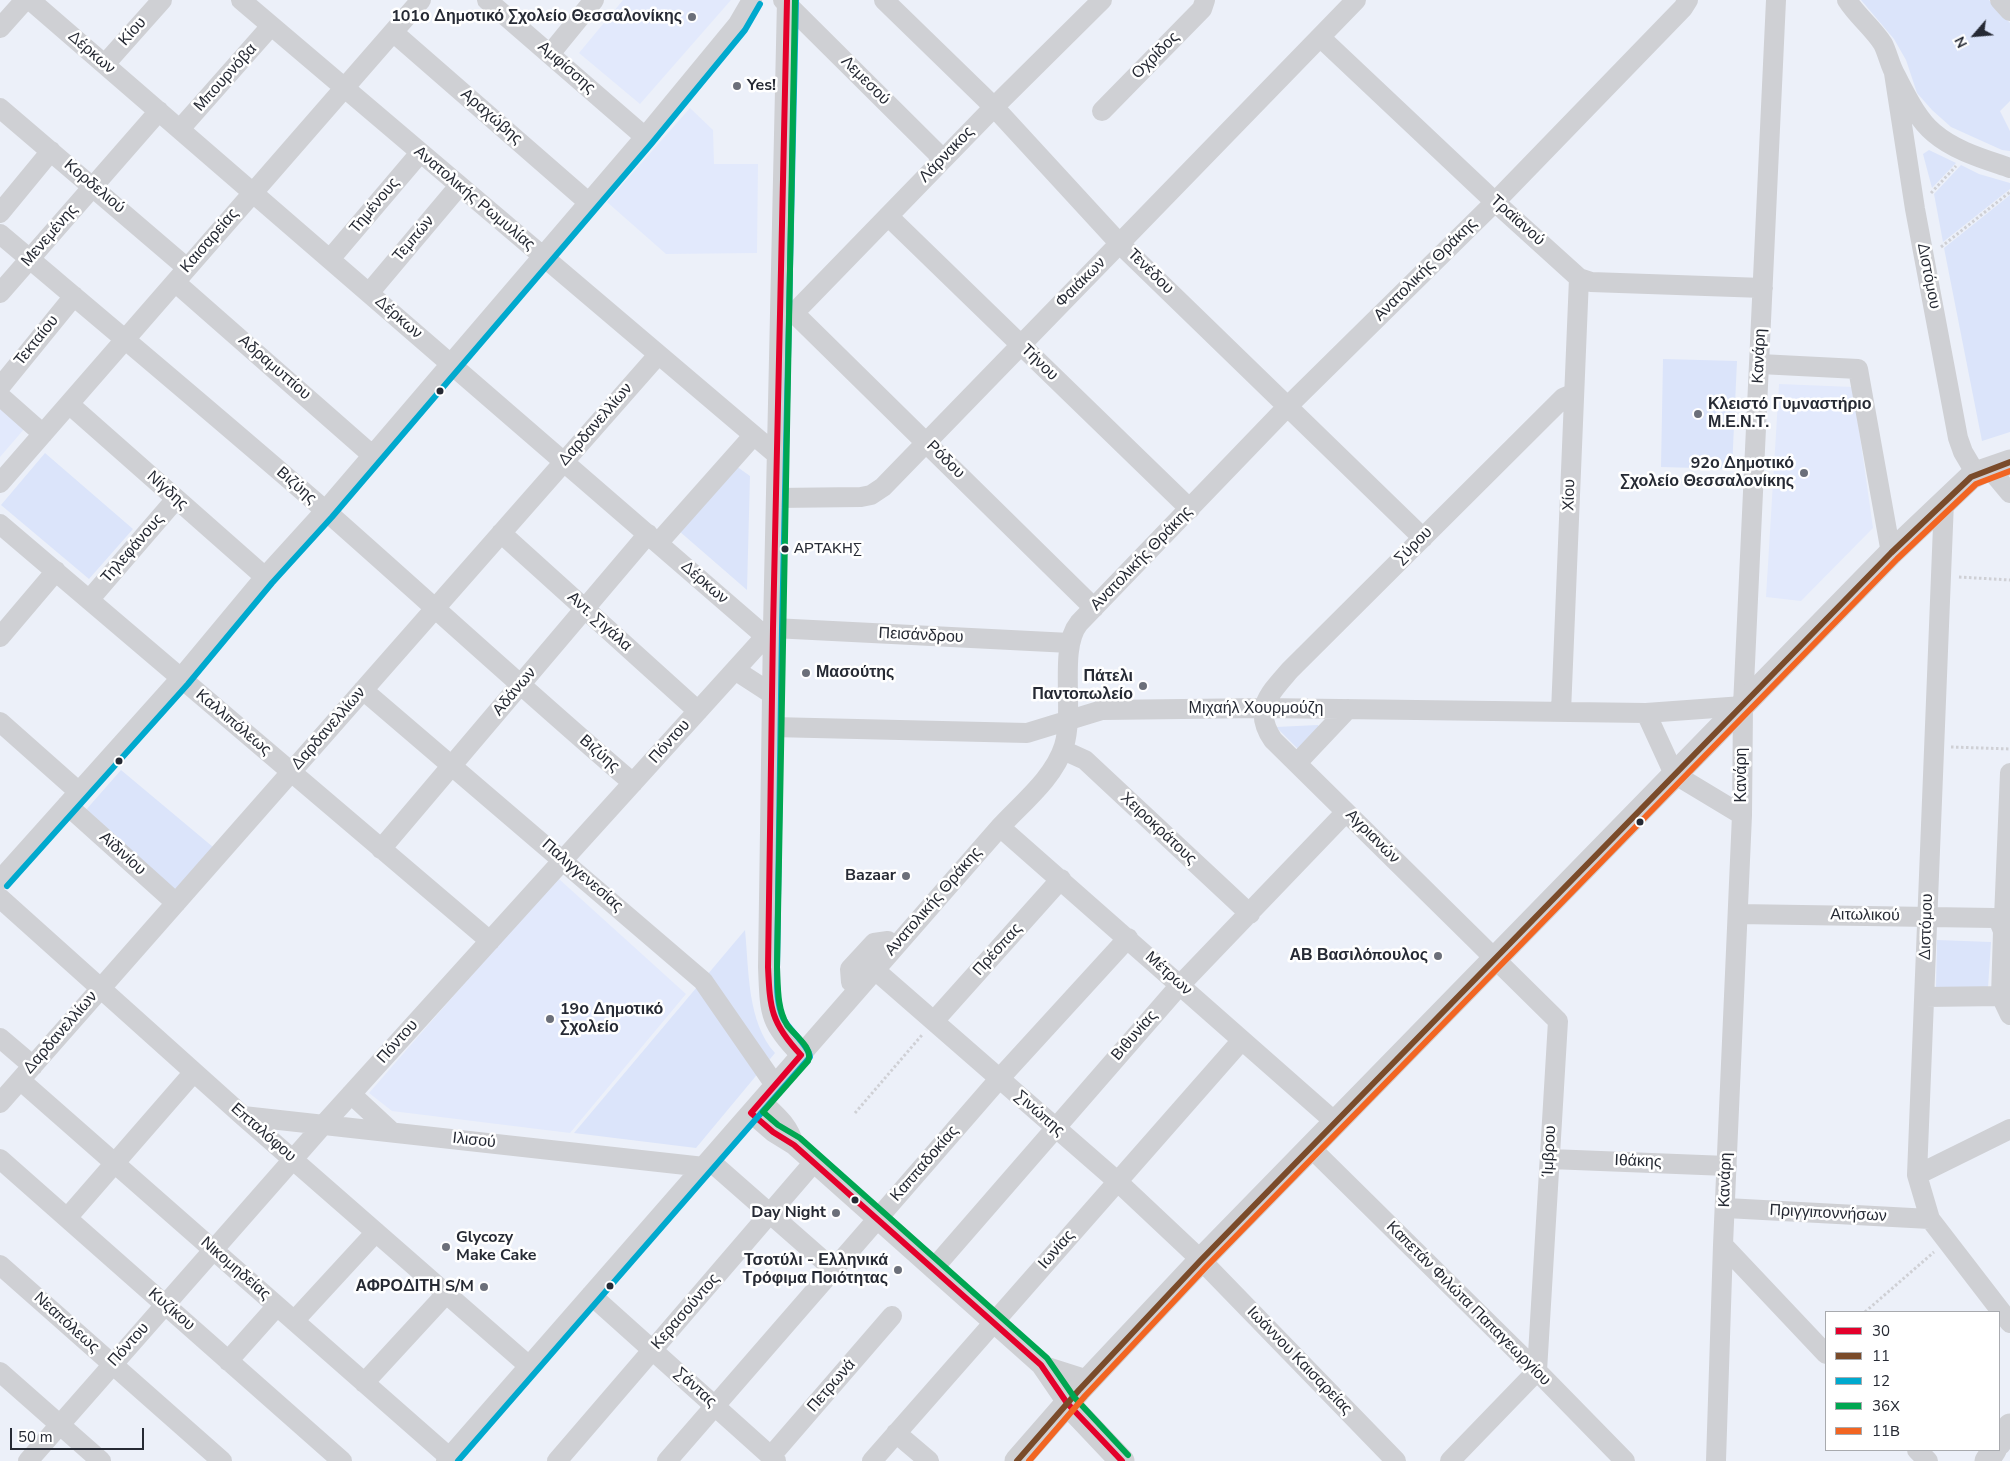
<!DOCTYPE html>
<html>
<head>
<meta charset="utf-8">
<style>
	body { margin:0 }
	#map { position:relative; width:2010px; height:1461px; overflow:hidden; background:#ecf0f9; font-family:"Nunito Sans",sans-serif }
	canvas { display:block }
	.legend { position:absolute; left:1825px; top:1311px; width:175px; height:140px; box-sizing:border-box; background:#fff; border:1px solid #a8aaae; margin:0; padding:6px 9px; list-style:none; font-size:15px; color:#262a34 }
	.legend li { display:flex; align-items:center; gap:10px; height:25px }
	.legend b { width:25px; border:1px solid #a8aaae }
	.north { position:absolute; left:1950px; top:10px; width:50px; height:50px; -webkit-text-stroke:4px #fff; paint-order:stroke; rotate:243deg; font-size:14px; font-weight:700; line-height:20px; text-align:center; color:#262a34 }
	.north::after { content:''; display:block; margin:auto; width:18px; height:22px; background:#262a34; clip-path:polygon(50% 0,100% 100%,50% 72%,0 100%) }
	.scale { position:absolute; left:10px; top:1428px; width:134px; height:22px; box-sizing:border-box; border:2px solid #262a34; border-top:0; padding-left:6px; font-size:15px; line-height:18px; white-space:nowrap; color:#262a34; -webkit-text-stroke:4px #fff; paint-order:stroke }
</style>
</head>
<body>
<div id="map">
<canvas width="2010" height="1461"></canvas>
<ul class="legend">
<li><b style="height:6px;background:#e4002b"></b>30</li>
<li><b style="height:6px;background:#7a4b2a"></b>11</li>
<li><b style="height:6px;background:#00a9ce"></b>12</li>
<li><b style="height:6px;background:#00a651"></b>36Χ</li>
<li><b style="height:6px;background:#f26522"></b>11Β</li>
</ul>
<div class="north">N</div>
<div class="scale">50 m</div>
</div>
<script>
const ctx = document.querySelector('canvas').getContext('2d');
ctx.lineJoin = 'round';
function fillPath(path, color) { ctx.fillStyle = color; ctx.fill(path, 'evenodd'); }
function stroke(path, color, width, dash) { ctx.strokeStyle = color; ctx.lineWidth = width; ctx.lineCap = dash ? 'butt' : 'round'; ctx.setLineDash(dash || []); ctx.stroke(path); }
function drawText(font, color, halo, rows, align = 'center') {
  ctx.font = font + ' "Nunito Sans",sans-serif'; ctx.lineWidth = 5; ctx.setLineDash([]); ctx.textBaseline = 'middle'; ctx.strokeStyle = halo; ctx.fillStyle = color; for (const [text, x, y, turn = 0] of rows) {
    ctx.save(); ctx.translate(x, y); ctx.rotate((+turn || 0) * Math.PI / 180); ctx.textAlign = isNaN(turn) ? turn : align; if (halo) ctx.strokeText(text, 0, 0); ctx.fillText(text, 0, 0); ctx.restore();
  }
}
const built = new Path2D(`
	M623 0H731L640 104 579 53Z
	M690 108 713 130 714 164H758L757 253 666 254 607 202Z
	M1779 384 1853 387 1873 528 1801 601 1766 597Z
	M0 407 25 428 0 457Z
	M559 879 686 994 570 1133 392 1111 369 1093 516 924Z`);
const green = new Path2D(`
	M1861 0H1989L2010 23V101L2000 111 2010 131V151L2002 150 1951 127 1932 110 1917 93 1906 60 1894 39Z
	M1929 150 1956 163 1932 188 1923 154Z
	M1961 165 1979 174 2010 183V189L1943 242 1934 194Z
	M2010 195V432L1982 441 1944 248Z
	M1663 359 1737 361 1732 469 1661 467Z
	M45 453 133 529 89 579 1 505Z
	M736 466 750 476 747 590 679 531Z
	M1318 725 1320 729 1301 752 1276 727Z
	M121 770 213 847 176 891 85 811Z
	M745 930C749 970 747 1022 775 1053L696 1148 574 1133Z
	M1937 940 1991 942 1988 988H1936Z`);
const path = new Path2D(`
	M1931 193 1956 166
	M1941 247 2010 192
	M1959 577 2010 580
	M1951 747 2010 749
	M855 1113 922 1035
	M1865 1312 1934 1252`);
const minor = new Path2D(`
	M30 0 765 636
	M241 0 777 455
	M487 0 645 137
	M783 0 943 159
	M787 0 773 628 768 967C770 1012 768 1022 801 1055
	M884 0 994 107 1120 244 1423 538
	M1847 0C1857 16 1873 28 1883 44 1888 54 1890 66 1896 76 1906 95 1917 119 1934 133 1955 151 1984 159 2010 168
	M2000 0 2010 11
	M0 28 25 0
	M393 32 588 202
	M1320 37 1495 202 1579 278 1591 282 1763 288
	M550 54 594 0
	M105 64 162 0
	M1894 73 1915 209 1958 438 1963 452 1976 474
	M0 108 187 268
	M1102 111 1202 9 1205 0
	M180 129 271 26
	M0 213 51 151
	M888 216 1190 509
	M0 234C109 326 219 418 327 512 429 602 529 694 633 783
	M330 259 420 153
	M175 282 372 455
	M0 293 159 111
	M369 293 459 186
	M794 313 994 107 1102 0
	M794 313 1094 608
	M1760 364 1858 369 1891 553
	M0 387 74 296
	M0 396 43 434
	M69 404 265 577
	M1990 469 2010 493
	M0 483 421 0
	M776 498 861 497 871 495 883 487 1356 0
	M1944 501 1917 1175 1930 1219 2010 1323
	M0 524 490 941
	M501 533 698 711
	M658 543 753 436
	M89 600 176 499
	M773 628 1070 643
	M0 637 56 571
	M735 670 772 694
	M363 690 703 981 775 1085
	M1561 712 1579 278
	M1646 713 1674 774 1742 815
	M0 722 79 792
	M772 727 1027 733 1102 710 1263 708 1646 713 1743 706
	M1063 750 1085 760 1250 914
	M1297 763 1348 709
	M67 805 176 903
	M1000 827 1335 1122
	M381 849 648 534
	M0 880 181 678 265 577 325 511 645 137 738 24 752 0
	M0 898 243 1116 529 1366
	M1738 914 1994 918 1999 921 2003 931 2001 996 2010 1015
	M2002 925 2004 918 2010 773
	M875 970 1117 1181 1201 1260 1396 1461
	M851 982 850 969 874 943 888 941
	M1925 997 2001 996
	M934 1021 1061 879
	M0 1038 33 1066
	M20 1080 449 1457
	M351 1094 392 1132
	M761 1101C776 1115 789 1125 794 1145
	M0 1103 658 355
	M751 1113 773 1132 794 1145 1041 1365 1067 1403
	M243 1116 704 1167
	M1310 1147 1537 1371 1625 1461
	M0 1159 342 1461
	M1550 1159 1727 1166
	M704 1167 710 1161 833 1269
	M1917 1175 2010 1129
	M1726 1208 1930 1219
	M67 1218 194 1072
	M1723 1245 1826 1354
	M0 1265 222 1461
	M933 1269 1180 985 1346 812
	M591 1295 776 1461
	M294 1321 376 1232
	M228 1361 277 1306
	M1041 1365 1088 1380
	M0 1372 101 1461
	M364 1383 446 1294
	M896 1433 929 1461
	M1917 1450 1928 1461
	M771 1456 892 1316
	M28 1461 324 1124 773 628
	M446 1461 1000 827C1022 803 1054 778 1064 746 1075 710 1058 649 1079 623L1288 406 1495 202 1683 8 1688 0
	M557 1461 814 1162
	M667 1461 999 1079 1128 938
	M872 1461 1242 1040
	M1450 1461 1537 1371 1558 1021 1273 740C1252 709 1270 693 1290 670L1563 398 1570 395 1574 396
	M1716 1461 1723 1245 1742 815 1743 706 1776 0`);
const major = new Path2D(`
	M1067 1403 1122 1461
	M1999 1443 2010 1426
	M1017 1461 1079 1390 1201 1260 1891 553 1971 477 1981 472 2010 462
	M1987 1461 1994 1450`);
const bus1 = new Path2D(`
	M787 0 773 628 768 967C770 1009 771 1023 801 1055
	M801 1055 751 1113 773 1132 794 1145 1041 1365 1067 1403 1122 1461`);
const bus2 = new Path2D(`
	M1017 1461 1079 1390 1201 1260 1891 553 1971 477 2010 462`);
const bus3 = new Path2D(`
	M7 886 188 684 272 583 332 517 652 143 745 30 760 4
	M458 1461 810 1057C809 1046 789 1030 783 1018 776 1002 777 984 777 967L782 628 796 0`);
const bus4 = new Path2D(`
	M795 0 777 967C778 987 777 1008 787 1025 794 1035 814 1048 808 1061L763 1112 778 1125 800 1138 1047 1358 1074 1397 1128 1455`);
const bus5 = new Path2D(`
	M1029 1461 1085 1396 1207 1266 1897 559 1976 484 2010 471`);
const markers = [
	[692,17,5,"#6b6f79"],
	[737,86,5,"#6b6f79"],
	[440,391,4.5,"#262a34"],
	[1698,414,5,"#6b6f79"],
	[1804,473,5,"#6b6f79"],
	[785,549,4.5,"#262a34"],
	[806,673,5,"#6b6f79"],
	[1143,686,5,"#6b6f79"],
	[119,761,4.5,"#262a34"],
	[1640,822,4.5,"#262a34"],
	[906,876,5,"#6b6f79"],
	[1438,956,5,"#6b6f79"],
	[550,1019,5,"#6b6f79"],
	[855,1200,4.5,"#262a34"],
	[836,1213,5,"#6b6f79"],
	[446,1247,5,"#6b6f79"],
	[898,1270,5,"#6b6f79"],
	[610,1286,4.5,"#262a34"],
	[484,1287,5,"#6b6f79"]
];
const busNames = [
	["ΑΡΤΑΚΗΣ",794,549]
];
const poiNames = [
	["101ο Δημοτικό Σχολείο Θεσσαλονίκης",682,17],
	["Yes!",747,86,"left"],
	["Κλειστό Γυμναστήριο",1708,405,"left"],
	["Μ.Ε.Ν.Τ.",1708,423,"left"],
	["92ο Δημοτικό",1794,464],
	["Σχολείο Θεσσαλονίκης",1794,482],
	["Μασούτης",816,673,"left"],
	["Πάτελι",1133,677],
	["Παντοπωλείο",1133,695],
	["Bazaar",896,876],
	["ΑΒ Βασιλόπουλος",1428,956],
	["19ο Δημοτικό",560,1010,"left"],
	["Σχολείο",560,1028,"left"],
	["Day Night",826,1213],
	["Glycozy",456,1238,"left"],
	["Make Cake",456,1256,"left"],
	["Τσοτύλι - Ελληνικά",888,1261],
	["Τρόφιμα Ποιότητας",888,1279],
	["ΑΦΡΟΔΙΤΗ S/M",474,1287]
];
const streetNames = [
	["Κίου",133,32,-48],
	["Δέρκων",91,53,41],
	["Οχρίδος",1156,56,-45],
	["Αμφίσσης",566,68,41],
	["Μπουρνόβα",226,78,-48],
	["Λεμεσού",865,81,45],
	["Αραχώβης",491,117,41],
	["Λάρνακος",947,155,-46],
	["Κορδελιού",94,187,40],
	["Ανατολικής Ρωμυλίας",474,199,40],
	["Τημένους",375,206,-50],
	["Τραϊανού",1517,221,42],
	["Μενεμένης",50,236,-49],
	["Τεμπών",414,239,-50],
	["Καισαρείας",210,241,-49],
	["Ανατολικής Θράκης",1426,270,-45],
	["Τενέδου",1150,272,44],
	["Διστόμου",1928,276,79],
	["Φαιάκων",1081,283,-45],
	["Δέρκων",398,318,41],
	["Τεκταίου",37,341,-51],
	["Κανάρη",1760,356,-87],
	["Τήνου",1039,363,44],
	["Αδραμυττίου",274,368,41],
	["Δαρδανελλίων",596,425,-49],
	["Ρόδου",945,460,45],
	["Βιζύης",296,486,41],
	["Νίγδης",167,491,42],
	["Χίου",1570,495,-88],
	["Σύρου",1414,546,-45],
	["Τηλεφάνους",133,549,-49],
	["Ανατολικής Θράκης",1142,559,-46],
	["Δέρκων",704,583,41],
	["Αντ. Σιγάλα",599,622,42],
	["Πεισάνδρου",921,636,3],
	["Αδάνων",515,692,-50],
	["Μιχαήλ Χουρμούζη",1256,709],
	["Καλλιπόλεως",233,723,40],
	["Δαρδανελλίων",329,729,-49],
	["Πόντου",670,742,-48],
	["Βιζύης",599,754,41],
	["Κανάρη",1742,775,-90],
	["Χειροκράτους",1158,829,43],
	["Αγριανών",1372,837,45],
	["Αϊδινίου",122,854,42],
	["Παλιγγενεσίας",582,876,41],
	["Ανατολικής Θράκης",934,902,-49],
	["Αιτωλικού",1865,916,1],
	["Διστόμου",1927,927,-88],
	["Πρέσπας",998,950,-48],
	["Μέτρων",1168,974,42],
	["Δαρδανελλίων",61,1033,-49],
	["Βιθυνίας",1135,1036,-49],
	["Πόντου",398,1042,-48],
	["Σινώπης",1039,1114,41],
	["Επταλόφου",263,1133,41],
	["Ιλισού",474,1141,6],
	["Ίμβρου",1550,1151,-87],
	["Ιθάκης",1638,1162,2],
	["Καππαδοκίας",925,1164,-49],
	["Κανάρη",1726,1180,-88],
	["Πριγγιποννήσων",1828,1214,3],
	["Ιωνίας",1057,1250,-49],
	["Νικομηδείας",235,1269,41],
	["Καπετάν Φιλώτα Παπαγεωργίου",1468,1304,45],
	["Κυζίκου",171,1310,41],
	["Κερασούντος",686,1312,-49],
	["Νεαπόλεως",66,1323,42],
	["Πόντου",129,1345,-48],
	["Ιωάννου Καισαρείας",1299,1361,46],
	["Πετρωνά",832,1386,-49],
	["Σάντας",695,1388,42]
];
fillPath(built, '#e2e9fc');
fillPath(green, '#dbe4fa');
stroke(path, '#cfd0d5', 3, [2.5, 2.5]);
stroke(minor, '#cfd0d4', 20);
stroke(major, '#cfd0d4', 25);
stroke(bus1, '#e4002b', 6);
stroke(bus2, '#7a4b2a', 6);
stroke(bus3, '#00a9ce', 6);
stroke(bus4, '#00a651', 6);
stroke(bus5, '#f26522', 6);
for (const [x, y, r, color] of markers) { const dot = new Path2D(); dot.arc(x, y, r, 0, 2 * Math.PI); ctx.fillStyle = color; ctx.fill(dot); stroke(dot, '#fff', 2); }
drawText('15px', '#262a34', '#fff', busNames, 'left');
drawText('bold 16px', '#262a34', '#fff', poiNames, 'right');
drawText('16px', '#262a34', '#fff', streetNames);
</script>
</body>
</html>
